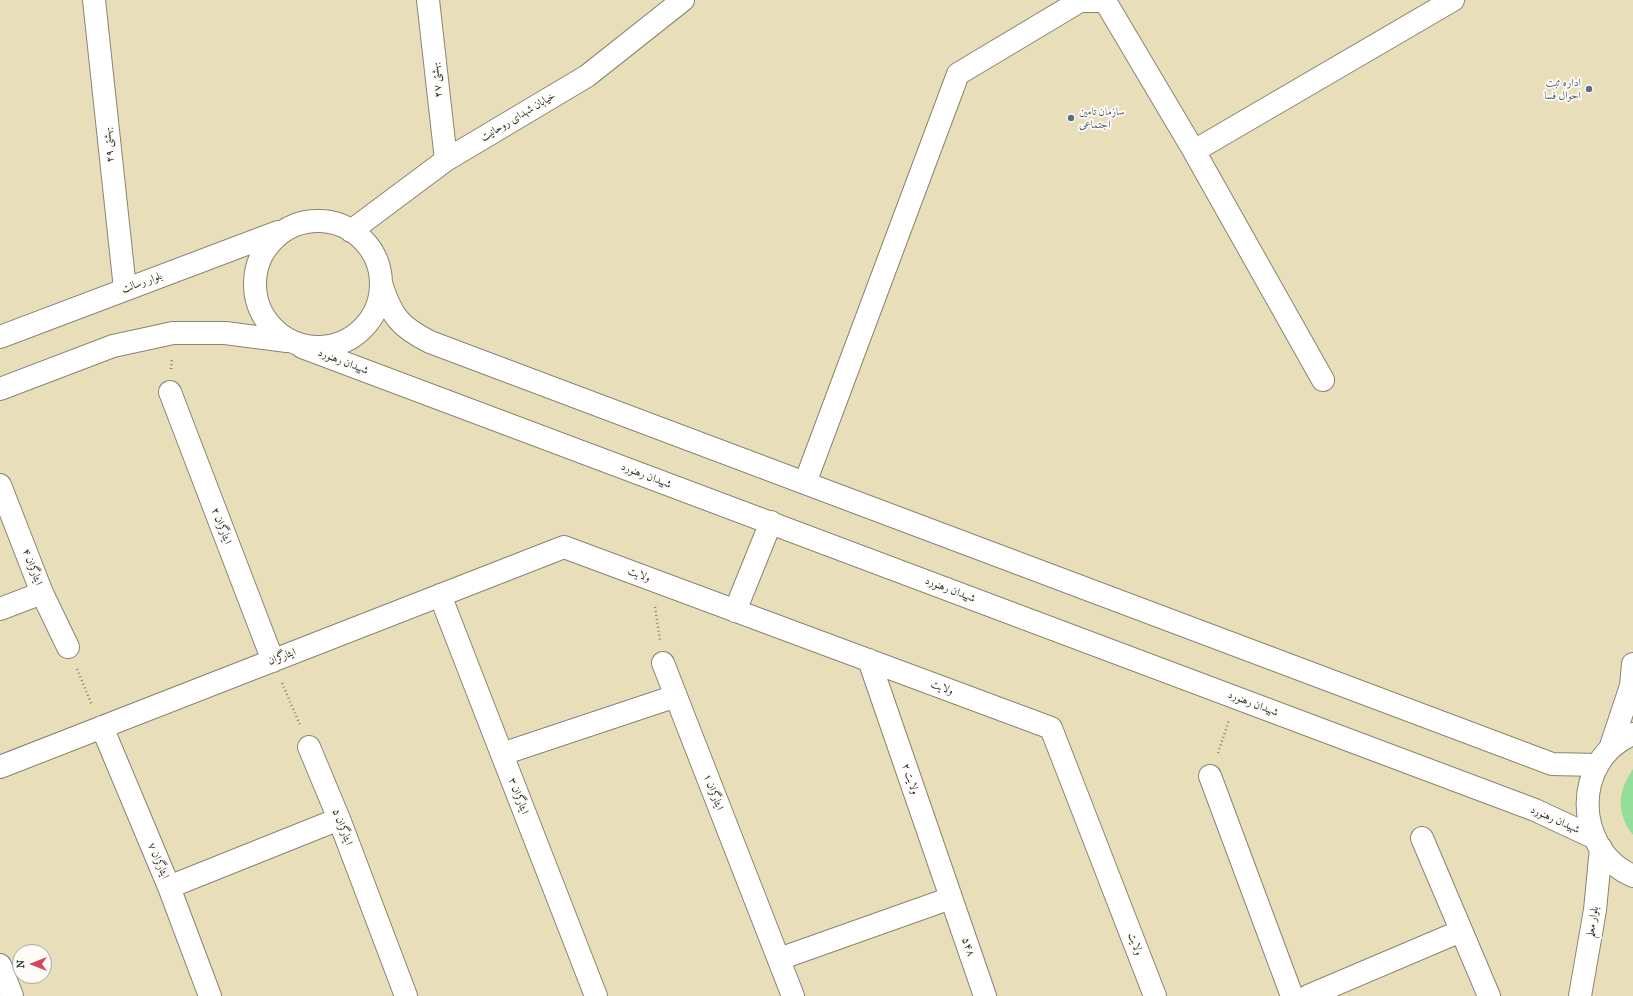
<!DOCTYPE html>
<html>
<head>
<meta charset="utf-8">
<style>
	body { margin:0 }
	#map { position:relative; width:1633px; height:996px; overflow:hidden; background:#e8deb9; font-family:"IM FELL French Canon",serif }
	canvas { display:block }
	.north { position:absolute; left:12px; top:944px; width:40px; height:40px; box-sizing:border-box; background:#fdfcf7; border:1px solid #a9a8a5; border-radius:50%; rotate:270deg; font-size:11px; font-weight:700; line-height:16px; text-align:center; color:#2b2b2b }
	.north::after { content:''; display:block; margin:auto; width:14px; height:18px; background:#d1495b; clip-path:polygon(50% 0,100% 100%,50% 72%,0 100%) }
</style>
</head>
<body>
<div id="map">
<canvas width="1633" height="996"></canvas>
<div class="north">N</div>
</div>
<script>
const ctx = document.querySelector('canvas').getContext('2d');
ctx.lineJoin = 'round';
function fillPath(path, color) { ctx.fillStyle = color; ctx.fill(path, 'evenodd'); }
function stroke(path, color, width, dash) { ctx.strokeStyle = color; ctx.lineWidth = width; ctx.lineCap = dash ? 'butt' : 'round'; ctx.setLineDash(dash || []); ctx.stroke(path); }
function drawText(font, color, halo, rows, align = 'center') {
  ctx.font = font + ' "IM FELL French Canon",Amiri,serif'; ctx.lineWidth = 3.5; ctx.setLineDash([]); ctx.textBaseline = 'middle'; ctx.strokeStyle = halo; ctx.fillStyle = color; for (const [text, x, y, turn = 0] of rows) {
    ctx.save(); ctx.translate(x, y); ctx.rotate((+turn || 0) * Math.PI / 180); ctx.textAlign = isNaN(turn) ? turn : align; if (halo) ctx.strokeText(text, 0, 0); ctx.fillText(text, 0, 0); ctx.restore();
  }
}
const green = new Path2D(`
	M1633 769V835C1615 812 1618 791 1633 769Z`);
const path = new Path2D(`
	M171 369 172 358
	M655 607 660 640
	M77 669 92 705
	M282 683 300 725
	M1218 753 1229 720`);
const minor = new Path2D(`
	M94 0 125 289
	M428 0 446 160
	M1194 151 1453 0
	M255 284a63 63 0 1 1 126 0a63 63 0 1 1-126 0Z
	M351 231 446 160 587 76 683 0
	M381 283C391 316 400 327 430 342L1552 764 1597 765
	M0 337 278 232
	M302 347 1535 810 1595 838
	M0 389 113 346 173 333H225L287 341
	M170 392 273 661
	M805 483 958 74 1080 1H1105L1194 151 1323 380
	M0 485 42 593 68 647
	M440 595 596 996
	M0 609 42 593
	M735 611 771 522
	M869 660 985 996
	M663 663 793 996
	M102 727 169 887 210 996
	M309 747 339 819 406 996
	M502 754 676 696
	M0 767 564 547 1051 728 1155 996
	M1210 776 1292 996
	M1422 838 1489 996
	M169 887 339 819
	M779 959 951 898
	M0 965 12 996
	M1308 996 1461 931`);
const major = new Path2D(`
	M1633 734C1572 759 1573 850 1633 876
	M1610 749 1631 686 1633 664
	M1580 996 1595 910 1601 848`);
const markers = [
	[1589,89,4,"#5c6f8a"],
	[1071,118,4,"#5c6f8a"]
];
const streetNames = [
	["بهشتی ۲۷",437,80,-97],
	["خیابان شهدای روحانیت",518,117,-31],
	["بهشتی ۲۹",109,145,-96],
	["بلوار رسالت",142,283,-20],
	["شهیدان رهنورد",343,362,21],
	["شهیدان رهنورد",646,476,21],
	["ایثارگران ۲",221,526,69],
	["ایثارگران ۴",32,567,69],
	["ولایت",639,575,20],
	["شهیدان رهنورد",950,590,21],
	["ایثارگران",282,657,-21],
	["ولایت",942,688,20],
	["شهیدان رهنورد",1253,704,21],
	["ولایت ۲",910,779,71],
	["ایثارگران ۱",713,792,69],
	["ایثارگران ۳",518,796,69],
	["شهیدان رهنورد",1555,820,24],
	["ایثارگران ۵",342,827,69],
	["ایثارگران ۷",158,861,67],
	["بلوار معلم",1593,922,-81],
	["ولایت",1135,944,69],
	["۵۴۸",968,947,71]
];
const serviceNames = [
	["اداره ثبت",1581,83],
	["احوال فسا",1581,96],
	["سازمان تامین",1079,112,"left"],
	["اجتماعی",1079,125,"left"]
];
fillPath(green, '#94de9a');
stroke(minor, '#8a8472', 24);
stroke(major, '#8a8472', 24);
stroke(path, '#8a8472', 2.5, [1, 3]);
stroke(minor, '#fff', 22);
stroke(major, '#fff', 22);
for (const [x, y, r, color] of markers) { const dot = new Path2D(); dot.arc(x, y, r, 0, 2 * Math.PI); ctx.fillStyle = color; ctx.fill(dot); stroke(dot, '#fdfcf7', 1.5); }
drawText('11px', '#2b2b2b', '#fdfcf7', streetNames);
drawText('11px', '#4e5e75', '#fdfcf7', serviceNames, 'right');
</script>
</body>
</html>
